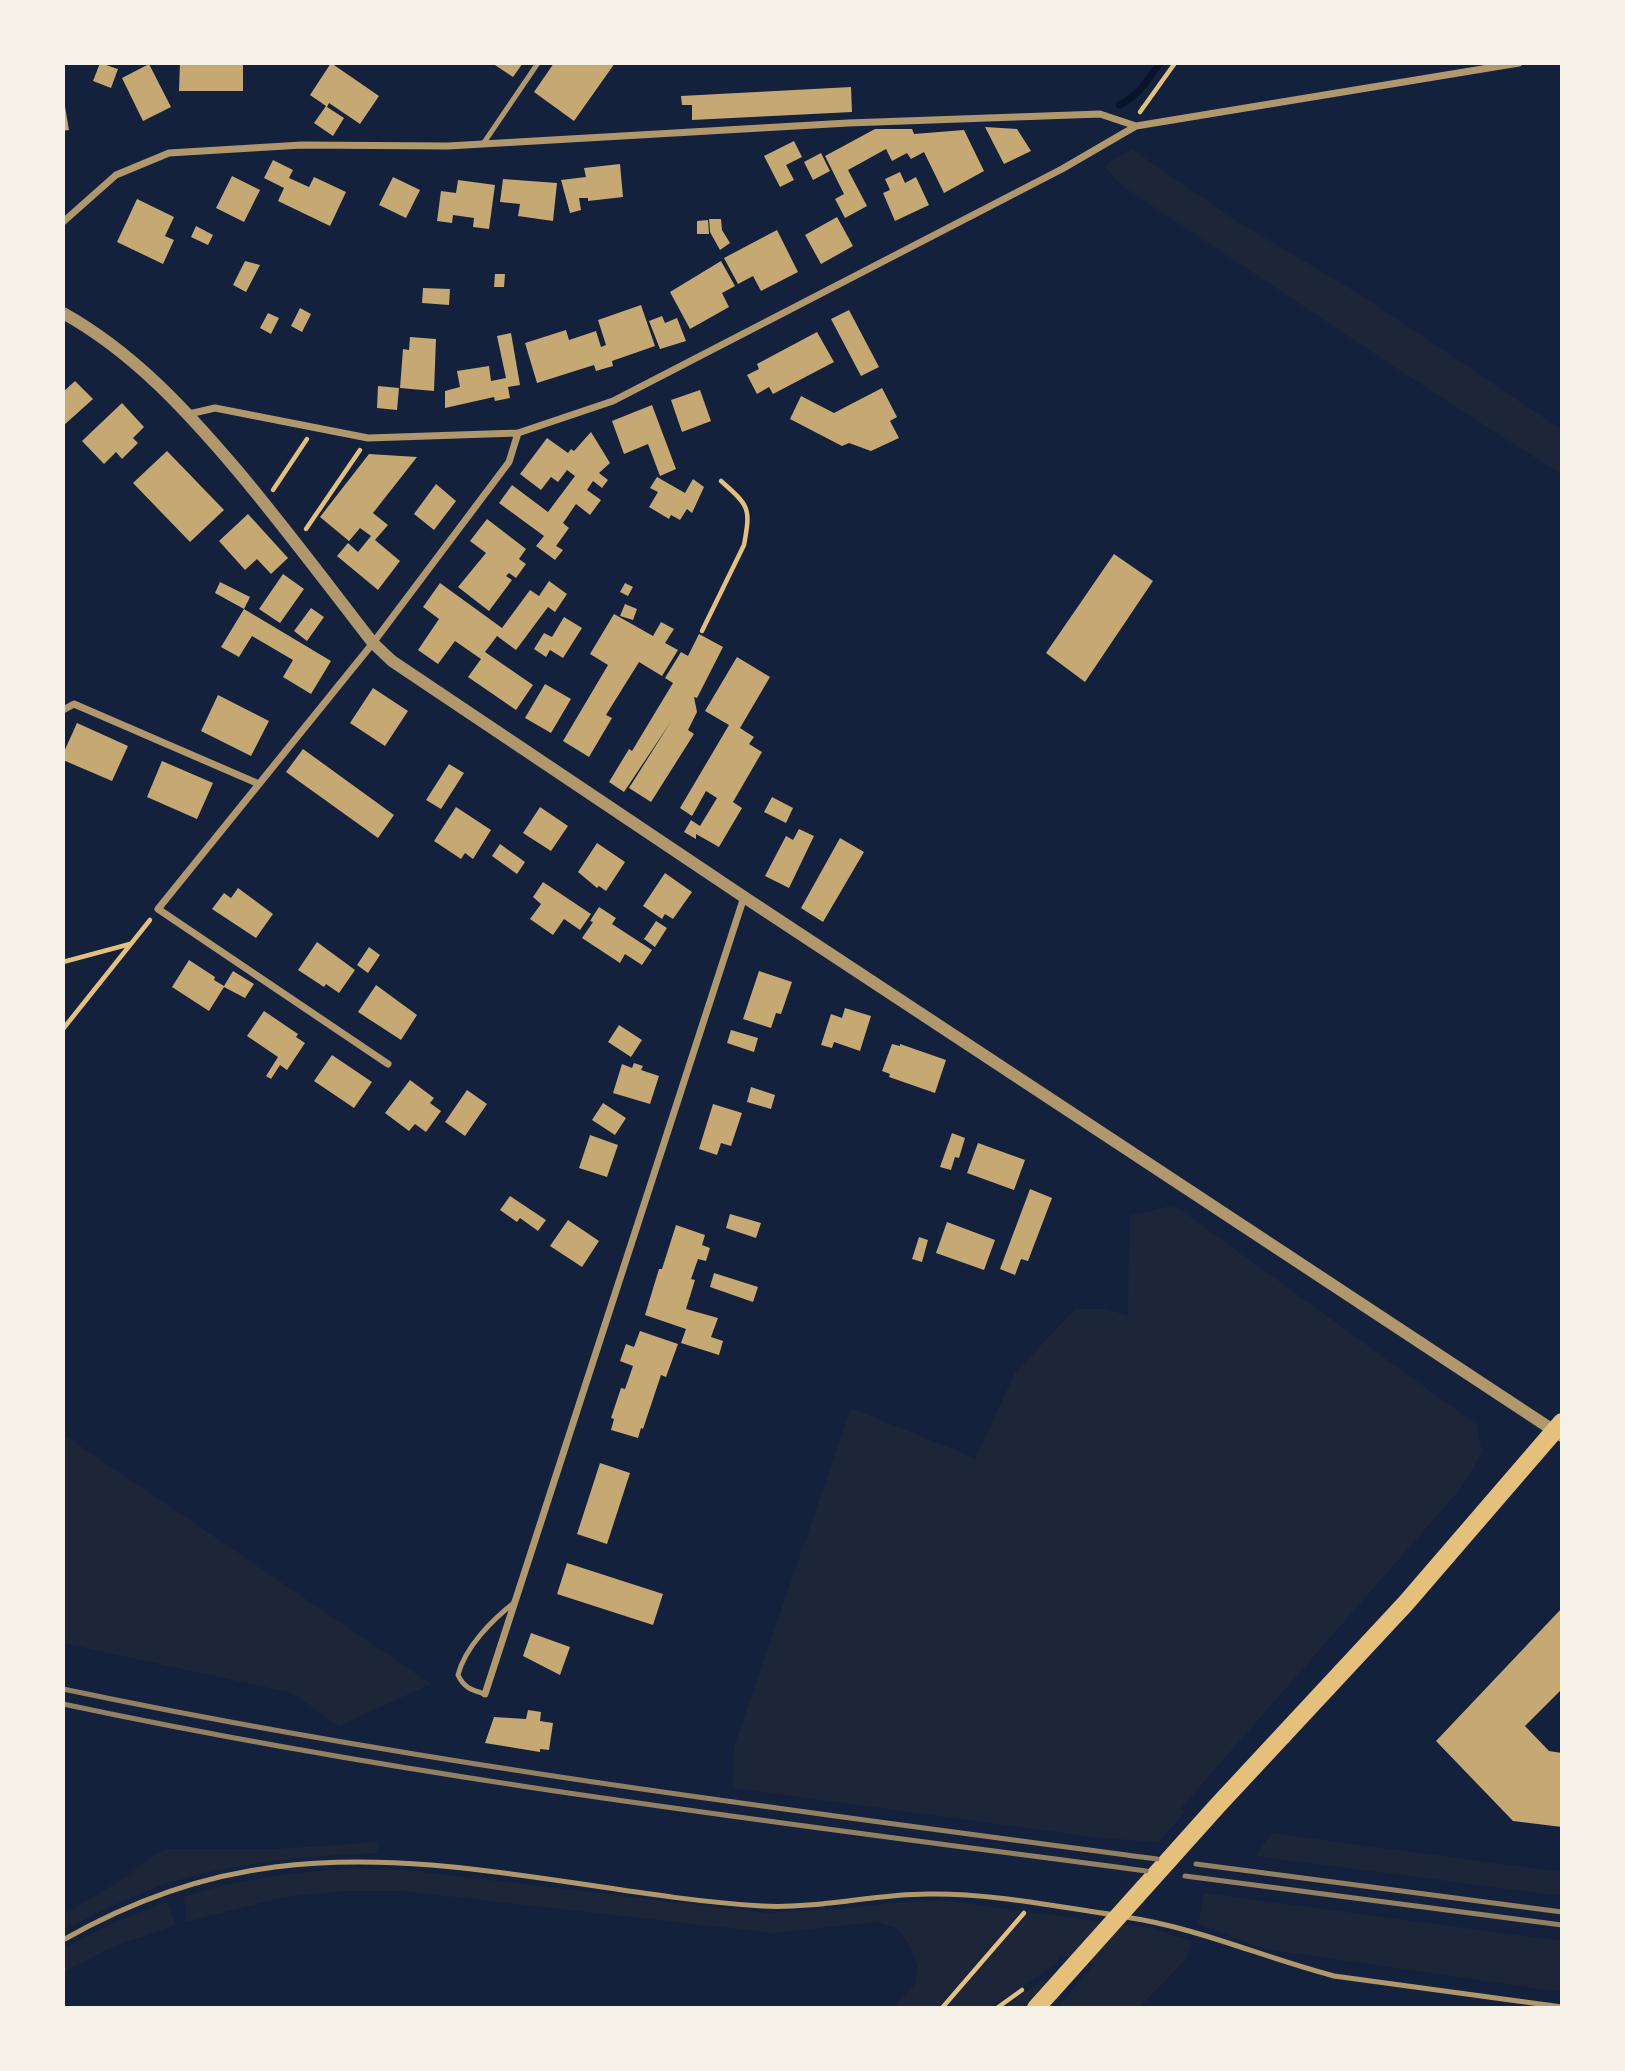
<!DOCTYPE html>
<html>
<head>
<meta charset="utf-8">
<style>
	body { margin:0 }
	#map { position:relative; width:1625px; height:2071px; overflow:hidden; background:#14213d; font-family:"Source Sans 3",sans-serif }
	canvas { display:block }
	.frame { position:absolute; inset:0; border:65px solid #f6f1e7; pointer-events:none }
</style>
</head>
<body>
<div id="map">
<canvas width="1625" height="2071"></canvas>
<div class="frame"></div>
</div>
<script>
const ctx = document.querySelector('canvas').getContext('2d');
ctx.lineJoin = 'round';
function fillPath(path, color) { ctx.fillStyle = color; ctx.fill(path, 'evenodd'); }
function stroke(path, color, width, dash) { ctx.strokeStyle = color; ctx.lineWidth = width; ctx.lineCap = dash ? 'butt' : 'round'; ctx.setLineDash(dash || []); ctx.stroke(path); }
const green = new Path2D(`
	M1132 149 1233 219 1359 294 1562 430V475L1405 374 1121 185 1104 166Z
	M1174 1205 1477 1425 1482 1452 1462 1487 1181 1808 1186 1812 1158 1842 1100 1838 733 1788 734 1746 851 1408 975 1458 1015 1373 1075 1309H1107L1128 1316 1129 1216Z
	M63 1434 431 1684 339 1726 292 1693 63 1643Z
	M1271 1833 1562 1872V1896L1256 1856Z
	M378 1842 377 1853C310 1856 241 1861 176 1881 137 1892 99 1912 63 1931V1915L123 1879 148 1859 167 1849H276Z
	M346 1869 405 1870 767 1913 847 1908 924 1900 958 1902 1021 1911 938 2008H893L916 1983 917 1966 911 1946 896 1928 876 1922 773 1933 402 1891H345L284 1897 186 1922 184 1897C237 1879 290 1873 346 1869Z
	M1204 1893 1562 1941V1992L1265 1949 1198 1924Z
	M168 1902 175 1925 112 1947 63 1972V1949C97 1930 131 1914 168 1902Z
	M1028 1912 1151 1928 1192 1941 1186 1959 1139 2008H1058L1094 1964 1059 1955 1057 1963 991 2008H946Z
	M1044 1979 1050 1983 1026 2008H1003Z`);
const stream = new Path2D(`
	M1119 105C1138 97 1148 79 1160 63`);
const building = new Path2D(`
	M100 63 118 69 111 88 93 81Z
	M180 63H243V91H179Z
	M331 63 379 96 360 124 329 103 327 107 344 118 333 136 314 123 326 106 310 95Z
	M492 63H523L513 77Z
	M554 63H615L574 121 534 92Z
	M149 64 171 107 143 121 122 78Z
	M851 87 852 112 692 120V105H682L681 96Z
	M63 95 69 130 63 131Z
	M985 127 1017 129 1031 151 1004 164Z
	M875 129H912L914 134 964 130 984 171 944 193 924 152 911 159 907 153 892 161 886 149 848 170 867 206 845 218 835 199 844 194 825 156Z
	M794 141 802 157 786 165 794 180 780 187 764 156Z
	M821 153 830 171 813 180 804 162Z
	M273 160 293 170 289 178 309 187 314 177 346 192 330 226 278 201 284 188 264 178Z
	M620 164 623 197 588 201V198H579L581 210 570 213 561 180 586 177 584 168Z
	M900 172 905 183 916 177 929 205 895 221 883 193 890 190 885 179Z
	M232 176 260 190 244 222 216 208Z
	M393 177 420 190 406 218 379 205Z
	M503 179 557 183 553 221 518 216 520 204 500 202Z
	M458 180 495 185 489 229 473 227 474 218 453 215 452 223 437 221 441 191 456 193Z
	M137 199 174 217 165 236 174 240 163 264 117 242Z
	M837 217 853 246 821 264 805 235Z
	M709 219H721L722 230 730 243 720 250 710 232Z
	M708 220 709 234H697V221Z
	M196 226 213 235 208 245 191 237Z
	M777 230 798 272 761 291 753 276 738 284 724 258Z
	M245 261 260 265 246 292 233 285Z
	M721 261 735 286 722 293 729 307 690 329 670 292Z
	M495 274H505L504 287H494Z
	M423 288 450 289 449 305 422 303Z
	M641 305 655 346 612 361 613 366 596 371 594 365 537 383 525 343 566 330 569 340 596 331 601 347 606 345 598 320Z
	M300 308 311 314 302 332 291 326Z
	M849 310 879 367 861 376 831 319Z
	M268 313 279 318 271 334 260 328Z
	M662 316 665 323 677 318 686 341 660 349 649 321Z
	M817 332 834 362 773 394 769 387 757 394 747 375 759 369 757 364Z
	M511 333 520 385 508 387 510 398 495 401 494 397 445 408V391L460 387 457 371 489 366 491 381 506 378 497 336Z
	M410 337 436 339 434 391 400 388 403 349 409 350Z
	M75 381 93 399 63 426V392Z
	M378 386 399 388 397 410 377 408Z
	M882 388 897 417 890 421 899 438 871 451 849 443 842 446 790 419 801 396 834 413Z
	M700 390 711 421 682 432 671 400Z
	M122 403 144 427 133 438 138 443 122 459 116 452 104 464 82 441Z
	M652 405 676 469 660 476 648 444 624 454 612 421Z
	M591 432 610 463 599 473 608 480 602 488 593 481 587 490 601 500 590 515 576 504 563 523 569 528 556 546 563 550 555 560 536 546 544 536 499 503 512 485 548 512 575 476 567 470 558 482 551 477 541 490 520 474 547 438 568 453 571 449 574 451Z
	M167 451 224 510 190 542 133 483Z
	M369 454 417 457 373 513 388 525 375 540 400 561 378 590 337 556 348 543 358 552 371 536 360 528 349 541 320 517Z
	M657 477 685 493 693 479 704 487 692 513 687 509 680 520 671 515 669 519 649 507 658 492 650 488Z
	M436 484 456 501 434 530 414 514Z
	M248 514 288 558 271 574 257 559 245 570 219 541Z
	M487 519 526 549 519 559 526 564 516 578 509 573 506 576 512 580 489 611 458 587 486 553 470 541Z
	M1114 554 1153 581 1085 682 1046 653Z
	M283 574 304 589 280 623 259 609Z
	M549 581 567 594 555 612 548 607 516 650 497 636 485 652 533 685 516 710 468 677 481 659 455 641 438 664 418 650 439 619 423 607 440 583 502 628 530 590 539 596Z
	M220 582 250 597 244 609 215 593Z
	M625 583 633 587 628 596 620 592Z
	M625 604 637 609 633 620 620 616Z
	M311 608 324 617 307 641 294 631Z
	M244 609 331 661 311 694 283 677 293 660 252 636 239 657 221 647Z
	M614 614 653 636 661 622 674 629 665 643 678 650 662 676 639 662 606 715 612 718 589 757 563 741 608 665 590 654Z
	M564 617 582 628 563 658 550 650 546 657 534 649 544 633 552 637Z
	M699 634 723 647 697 698 694 697 697 712 688 730 694 734 651 802 629 788 672 720 624 792 609 782 629 749 632 751 673 683 665 678 681 652 688 656Z
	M737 657 770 677 740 728 754 737 749 744 762 752 733 802 742 808 719 847 696 834V839L684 832 691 820 700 826 717 798 706 791 692 816 680 808 729 725 705 711Z
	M545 684 571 699 551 733 525 718Z
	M373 688 408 711 385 746 350 723Z
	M218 695 269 721 251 756 201 731Z
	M77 723 128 746 112 781 63 760V754Z
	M303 749 394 815 378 838 286 772Z
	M162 761 213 783 197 819 147 797Z
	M449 764 464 773 441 809 426 800Z
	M772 797 793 808 786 823 764 812Z
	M456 807 491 830 473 859 465 853 461 859 434 841Z
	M540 807 568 826 551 851 523 833Z
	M799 829 814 836 789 888 765 876 786 836 793 840Z
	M840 838 864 852 823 922 801 908Z
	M597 843 625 862 606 891 599 886 597 888 578 872Z
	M500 844 525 862 517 874 492 856Z
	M665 873 692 892 673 919 665 914 662 919 643 906Z
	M543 882 591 914 580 930 564 919 553 935 530 919 541 904 533 897Z
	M238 888 273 914 256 938 212 909 224 893 231 898Z
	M599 907 616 918 612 924 652 950 642 965 625 954 620 963 582 938 593 922 590 921Z
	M656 921 667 928 655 947 644 939Z
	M317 942 355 970 339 993 326 984 324 987 298 970Z
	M369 947 380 955 368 973 357 965Z
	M189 960 215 977 214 980 224 986 233 971 254 984 245 998 224 987 209 1011 172 987Z
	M759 971 792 982 781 1014 776 1013 771 1028 743 1019Z
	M376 985 417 1015 401 1040 358 1012Z
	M845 1008 871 1016 860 1051 834 1042 832 1048 821 1045 831 1014 842 1018Z
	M264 1011 298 1034 296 1037 305 1043 287 1070 280 1065 271 1079 266 1076 278 1057 247 1036Z
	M619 1025 642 1040 631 1057 608 1042Z
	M731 1030 758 1038 754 1052 727 1043Z
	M892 1044 900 1046V1044L946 1060 935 1093 889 1077 890 1074 882 1071Z
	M332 1055 372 1082 354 1108 314 1081Z
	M634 1063 643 1066 641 1070 659 1076 650 1104 613 1093 622 1064 632 1068Z
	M410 1080 434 1098 430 1103 441 1111 426 1132 415 1124 409 1131 385 1113Z
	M751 1087 775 1095 771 1109 747 1102Z
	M467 1090 487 1104 465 1136 445 1122Z
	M603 1103 626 1118 615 1135 592 1120Z
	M713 1104 742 1113 731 1146 721 1143 717 1155 699 1149Z
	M952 1133 965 1138 959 1158 955 1157 951 1170 940 1167Z
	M590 1135 618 1145 607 1177 579 1168Z
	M978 1143 1025 1160 1014 1190 967 1173Z
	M1030 1189 1052 1198 1028 1261 1021 1259 1015 1275 1000 1269Z
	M510 1196 546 1220 538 1231 520 1218 517 1222 500 1210Z
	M730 1214 761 1223 756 1238 726 1228Z
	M568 1220 599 1241 582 1267 550 1246Z
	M947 1222 995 1240 984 1270 936 1253Z
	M676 1225 705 1235 702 1245 710 1248 706 1261 698 1259 691 1279 695 1280 686 1309 718 1318 711 1337 723 1341 719 1355 681 1343 686 1329 645 1315 659 1269H662Z
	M919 1237 928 1240 922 1262 912 1259Z
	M714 1273 758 1287 753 1302 710 1287Z
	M640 1331 678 1344 666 1377 661 1375 643 1429 641 1428 638 1438 611 1430 614 1419 611 1418 621 1388 625 1389 633 1366 620 1361 626 1344 634 1347Z
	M600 1463 630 1473 607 1544 577 1534Z
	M567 1563 663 1594 653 1625 557 1594Z
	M1562 1608V1689L1525 1726 1549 1751 1562 1753V1827L1513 1821 1436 1741Z
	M531 1633 570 1647 560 1675 523 1656Z
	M528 1710 541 1712 540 1721 553 1723 549 1750 540 1749V1752L485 1743 494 1717 526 1719Z`);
const path = new Path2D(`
	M1140 112 1175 63
	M273 490 307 439
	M306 529 360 450
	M702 631 744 545C751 507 749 506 721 481
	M63 962 130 944
	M63 1029 150 920
	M942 2008 1024 1913
	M997 2008 1022 1990`);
const service = new Path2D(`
	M483 144 538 63
	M485 1694C472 1690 464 1688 458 1675 465 1647 492 1620 515 1602
	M1125 1917C1196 1927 1264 1958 1334 1976L1562 2007
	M63 1940C128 1903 201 1876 275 1867 438 1846 600 1896 762 1906 818 1909 873 1894 928 1894 990 1893 1053 1906 1115 1915`);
const minor = new Path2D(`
	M63 222 116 175 169 153 302 145 448 146 848 123 1100 114 1136 126
	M189 414 215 408 368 438 518 433 613 401 1062 169 1136 126 1519 63
	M63 710 74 704 259 784
	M388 1064 158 909 373 643 509 462 518 433
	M485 1694 744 897`);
const tertiary = new Path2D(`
	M63 313C133 352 186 410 237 470 284 526 328 585 373 643L392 661 744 897 1562 1436`);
const primary = new Path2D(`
	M1036 2008 1218 1805 1406 1603 1562 1422`);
const rail = new Path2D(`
	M63 1689C424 1765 791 1810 1157 1859
	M63 1704C420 1780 784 1823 1146 1871
	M1196 1864 1562 1912
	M1185 1876 1562 1925`);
fillPath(green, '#1d2539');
stroke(stream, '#0b132b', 7);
fillPath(building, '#c6a872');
stroke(path, '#e5c07b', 4.5);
stroke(service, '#b1986c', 5);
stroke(minor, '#b1986c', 7);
stroke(tertiary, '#b1986c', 12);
stroke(primary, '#e5c07b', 18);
stroke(rail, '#918062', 5);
</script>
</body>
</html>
